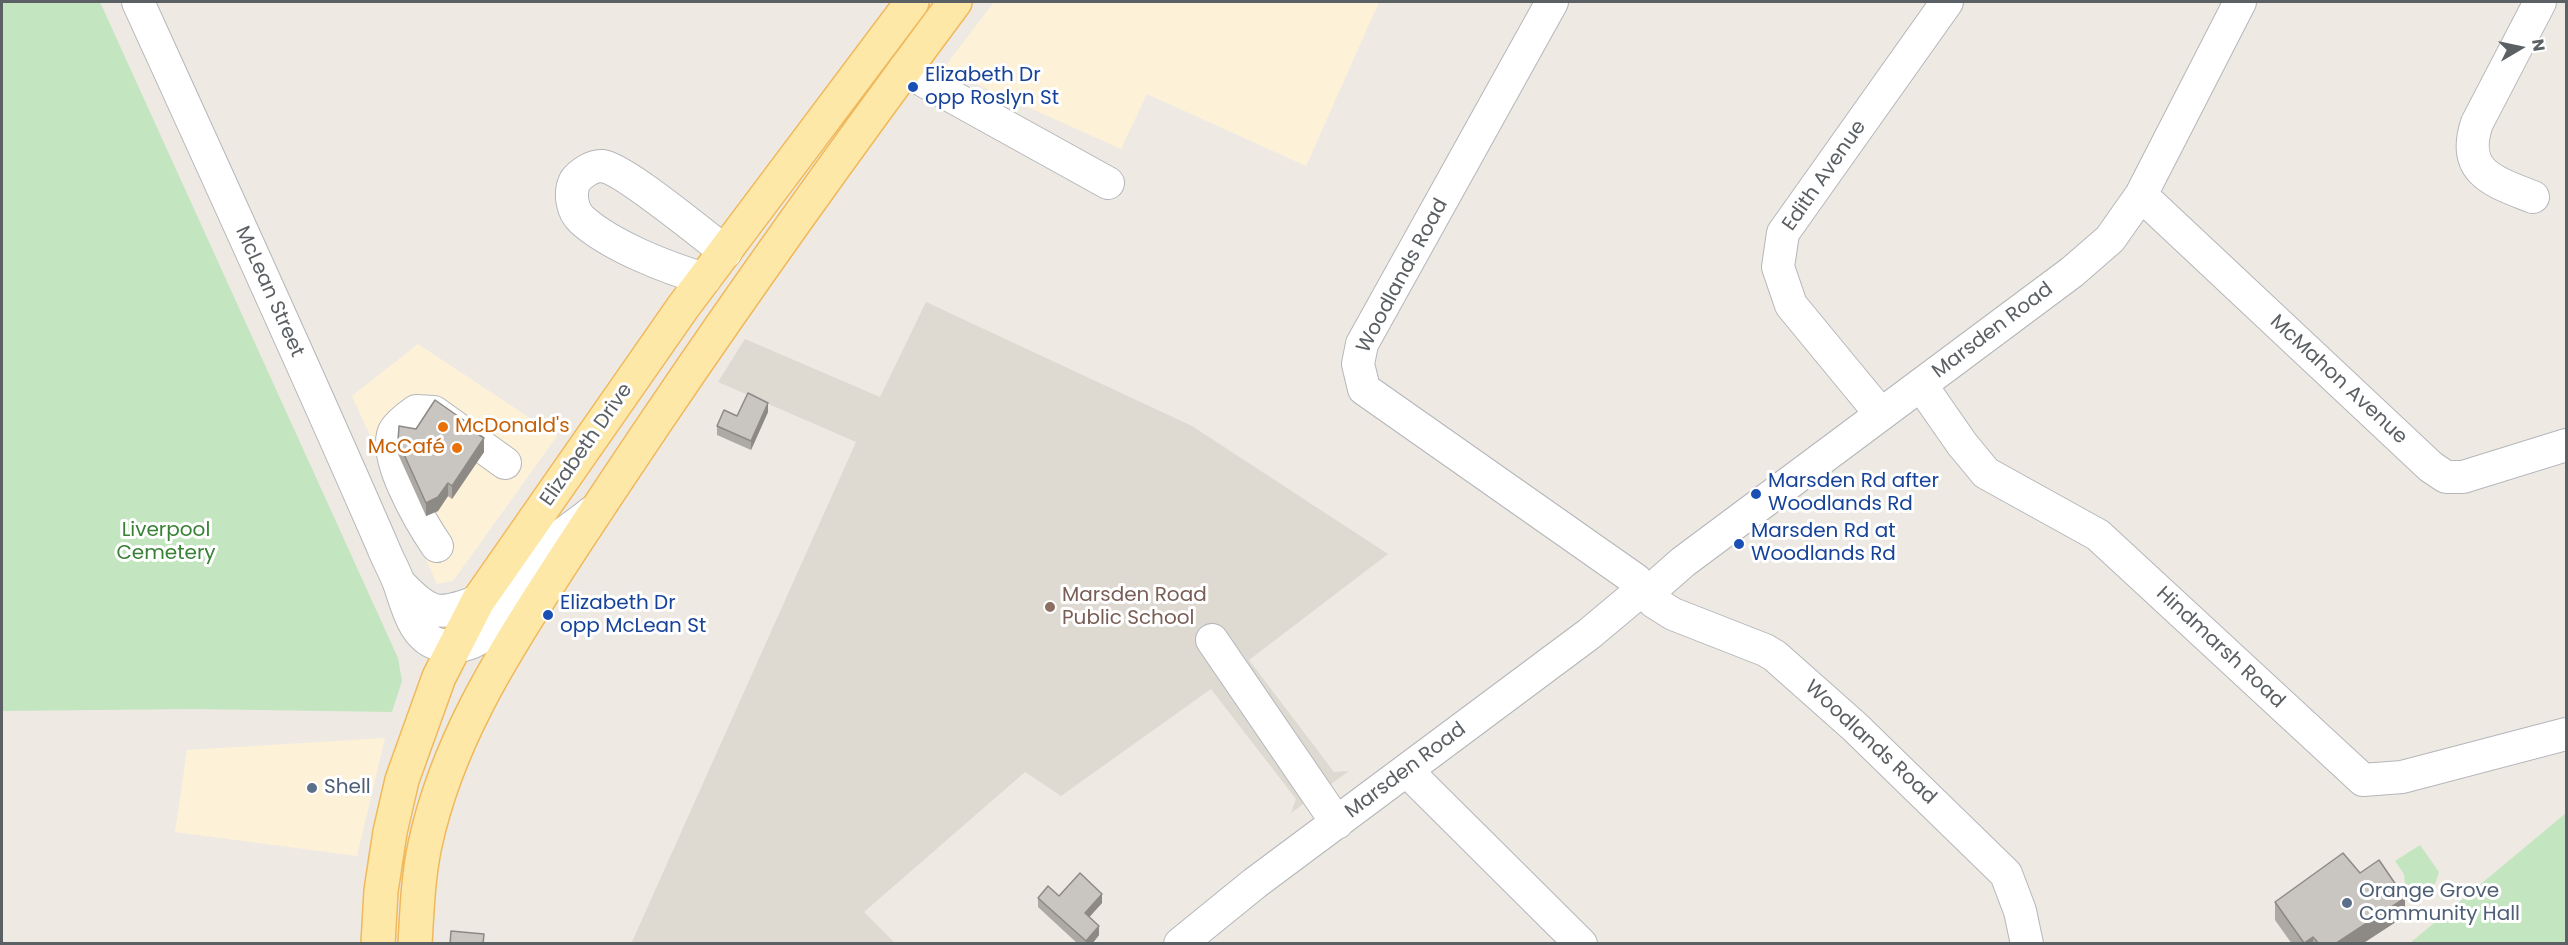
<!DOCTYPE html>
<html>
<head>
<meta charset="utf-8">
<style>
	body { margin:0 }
	#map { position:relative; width:2568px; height:945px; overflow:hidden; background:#eeeae3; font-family:Poppins,sans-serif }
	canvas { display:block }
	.frame { position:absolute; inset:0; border:3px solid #5b6064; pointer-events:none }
	.north { position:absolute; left:2490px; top:18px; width:60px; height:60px; -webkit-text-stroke:4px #fff; paint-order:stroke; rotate:81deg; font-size:16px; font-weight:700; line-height:24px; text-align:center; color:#5b6064 }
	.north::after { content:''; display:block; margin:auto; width:21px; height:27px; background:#5b6064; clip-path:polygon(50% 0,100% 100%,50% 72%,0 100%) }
</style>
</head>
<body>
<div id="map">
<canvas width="2568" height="945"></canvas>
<div class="frame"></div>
<div class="north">N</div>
</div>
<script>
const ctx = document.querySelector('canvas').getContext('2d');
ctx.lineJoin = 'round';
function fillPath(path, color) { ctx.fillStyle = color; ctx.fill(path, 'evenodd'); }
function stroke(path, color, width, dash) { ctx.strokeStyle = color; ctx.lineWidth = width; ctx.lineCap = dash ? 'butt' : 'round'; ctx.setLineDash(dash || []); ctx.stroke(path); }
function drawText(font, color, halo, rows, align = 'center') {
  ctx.font = font + ' Poppins,sans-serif'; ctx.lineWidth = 6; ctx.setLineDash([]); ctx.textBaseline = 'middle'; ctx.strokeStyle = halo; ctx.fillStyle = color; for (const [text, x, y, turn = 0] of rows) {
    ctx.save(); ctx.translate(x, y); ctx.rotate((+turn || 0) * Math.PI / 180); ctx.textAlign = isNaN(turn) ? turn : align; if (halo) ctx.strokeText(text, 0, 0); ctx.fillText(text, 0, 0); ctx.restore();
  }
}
const commercial = new Path2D(`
	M994 2H1379L1306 166 1147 94 1121 149 943 69Z
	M418 344 557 436 453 581 437 584 352 396Z
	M385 738 357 856 175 832 187 750Z`);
const education = new Path2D(`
	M926 302 1192 426 1388 554 1249 660 1334 772 1349 771 1291 813 1296 799 1211 689 1061 796 1025 772 864 912 895 943 631 944 856 442 718 382 745 339 880 397Z`);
const green = new Path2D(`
	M2 2H100L398 658 402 681 392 712 193 709 2 711Z
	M2566 813V943H2410Z
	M2420 845 2439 872 2435 884 2420 889 2405 885 2404 874 2395 861Z`);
const minor = new Path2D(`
	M138 2C220 182 303 363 382 545 387 558 394 570 399 583 407 605 413 639 441 645 498 657 517 580 547 548 559 535 577 525 591 513
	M1552 2 1362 344 1358 364 1364 389 1636 580
	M904 70 1108 183
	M2141 195 2431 467 2446 477H2463L2566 445
	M2533 197C2495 182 2460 173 2477 123L2540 2
	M705 279C667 268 611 246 582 220 572 211 569 193 575 181 580 174 593 165 602 166 623 168 703 235 726 252
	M1921 385 1962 444 1986 473 2098 535 2363 780 2402 777 2566 734
	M1880 413 1791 305 1778 267 1783 233 1947 2
	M437 546C422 524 380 454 395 430 399 423 409 416 416 411L434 412 505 463
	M399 583C429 615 438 617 478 601
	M1658 584 1683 562 2072 272 2110 239 2141 195 2240 2
	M1654 602 1673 614 1765 650 1775 656 1855 727 2006 874 2020 911 2027 944
	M1212 640 1337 823
	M1407 771 1581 944
	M1180 944 1255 883 1589 634 1632 598`);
const major = new Path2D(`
	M378 944 381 891 390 832 402 780 439 677 478 601 683 307 912 2
	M415 944C417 911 418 877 425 845 446 746 499 660 553 577 587 524 622 472 657 420 753 278 853 139 955 2`);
const wall = new Path2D(`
	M768 412 751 450 717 435V426L737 416Z
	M399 426 416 429 475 432 484 452 452 499 448 496 438 511 426 516 398 454Z
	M2360 873 2405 916 2362 944H2292L2275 920V902Z
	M1059 896 1102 903 1089 917 1099 935 1092 944H1078L1038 907V898Z`);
const shadedWall = new Path2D(`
	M768 403V412L751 450V441Z
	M484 438V452L452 499V486Z
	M448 483V496L438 511 426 516V503Z
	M1102 894V903L1085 922V913Z
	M2405 898V916L2362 944H2335Z
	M1099 926V935L1092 944H1086V941Z
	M2313 937V944H2304V943Z`);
const building = new Path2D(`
	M748 393 768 403 751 441 717 426 724 410 737 416Z
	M435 400 475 428 473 431 484 438 452 486 448 483 438 497 426 503 398 441 399 426 416 429Z
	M2343 853 2360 873 2379 860 2405 898 2335 944H2319L2313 937 2304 943 2275 902Z
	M1080 873 1102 894 1085 913 1099 926 1086 941 1038 898 1048 886 1059 896Z
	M451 931 484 934 483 944H450Z`);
const markers = [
	[913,87,6,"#1a4fb4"],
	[443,427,6,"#e8710a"],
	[457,448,6,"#e8710a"],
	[1756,494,6,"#1a4fb4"],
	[1739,544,6,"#1a4fb4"],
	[1050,607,6,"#8d6e63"],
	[548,615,6,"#1a4fb4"],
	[312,788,6,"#5c6f8a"],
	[2347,903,6,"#5c6f8a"]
];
const transitNames = [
	["Elizabeth Dr",925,76],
	["opp Roslyn St",925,99],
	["Marsden Rd after",1768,482],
	["Woodlands Rd",1768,505],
	["Marsden Rd at",1751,532],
	["Woodlands Rd",1751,555],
	["Elizabeth Dr",560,604],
	["opp McLean St",560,627]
];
const streetNames = [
	["Edith Avenue",1825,176,-55],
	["Woodlands Road",1403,276,-62],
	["McLean Street",269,292,66],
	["Marsden Road",1993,331,-37],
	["McMahon Avenue",2338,380,43],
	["Elizabeth Drive",587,445,-55],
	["Hindmarsh Road",2220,648,43],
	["Woodlands Road",1870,743,43],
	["Marsden Road",1406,771,-37]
];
const foodNames = [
	["McDonald's",455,427],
	["McCafé",445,448,"right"]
];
const parkNames = [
	["Liverpool",166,531],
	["Cemetery",166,554]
];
const educationNames = [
	["Marsden Road",1062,596],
	["Public School",1062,619]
];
const serviceNames = [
	["Shell",324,788],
	["Orange Grove",2359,892],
	["Community Hall",2359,915]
];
fillPath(commercial, '#fdf1d8');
fillPath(education, '#ded9d1');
fillPath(green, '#c3e5c0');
stroke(minor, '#b4b6ba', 34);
stroke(major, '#f0b85a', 36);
stroke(minor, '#fff', 32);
stroke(major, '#fee8a8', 33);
fillPath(wall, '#ada9a5');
fillPath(shadedWall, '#8d8a86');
fillPath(building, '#c9c5c0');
stroke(building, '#8d8a86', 1.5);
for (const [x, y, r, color] of markers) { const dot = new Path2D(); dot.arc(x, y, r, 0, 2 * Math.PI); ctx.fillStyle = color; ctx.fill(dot); stroke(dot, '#fff', 2); }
drawText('20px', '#164399', '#fff', transitNames, 'left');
drawText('20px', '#5b6064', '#fff', streetNames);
drawText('20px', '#c56008', '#fff', foodNames, 'left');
drawText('20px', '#388135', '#fff', parkNames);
drawText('20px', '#785e54', '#fff', educationNames, 'left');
drawText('20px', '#4e5e75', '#fff', serviceNames, 'left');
</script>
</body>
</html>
